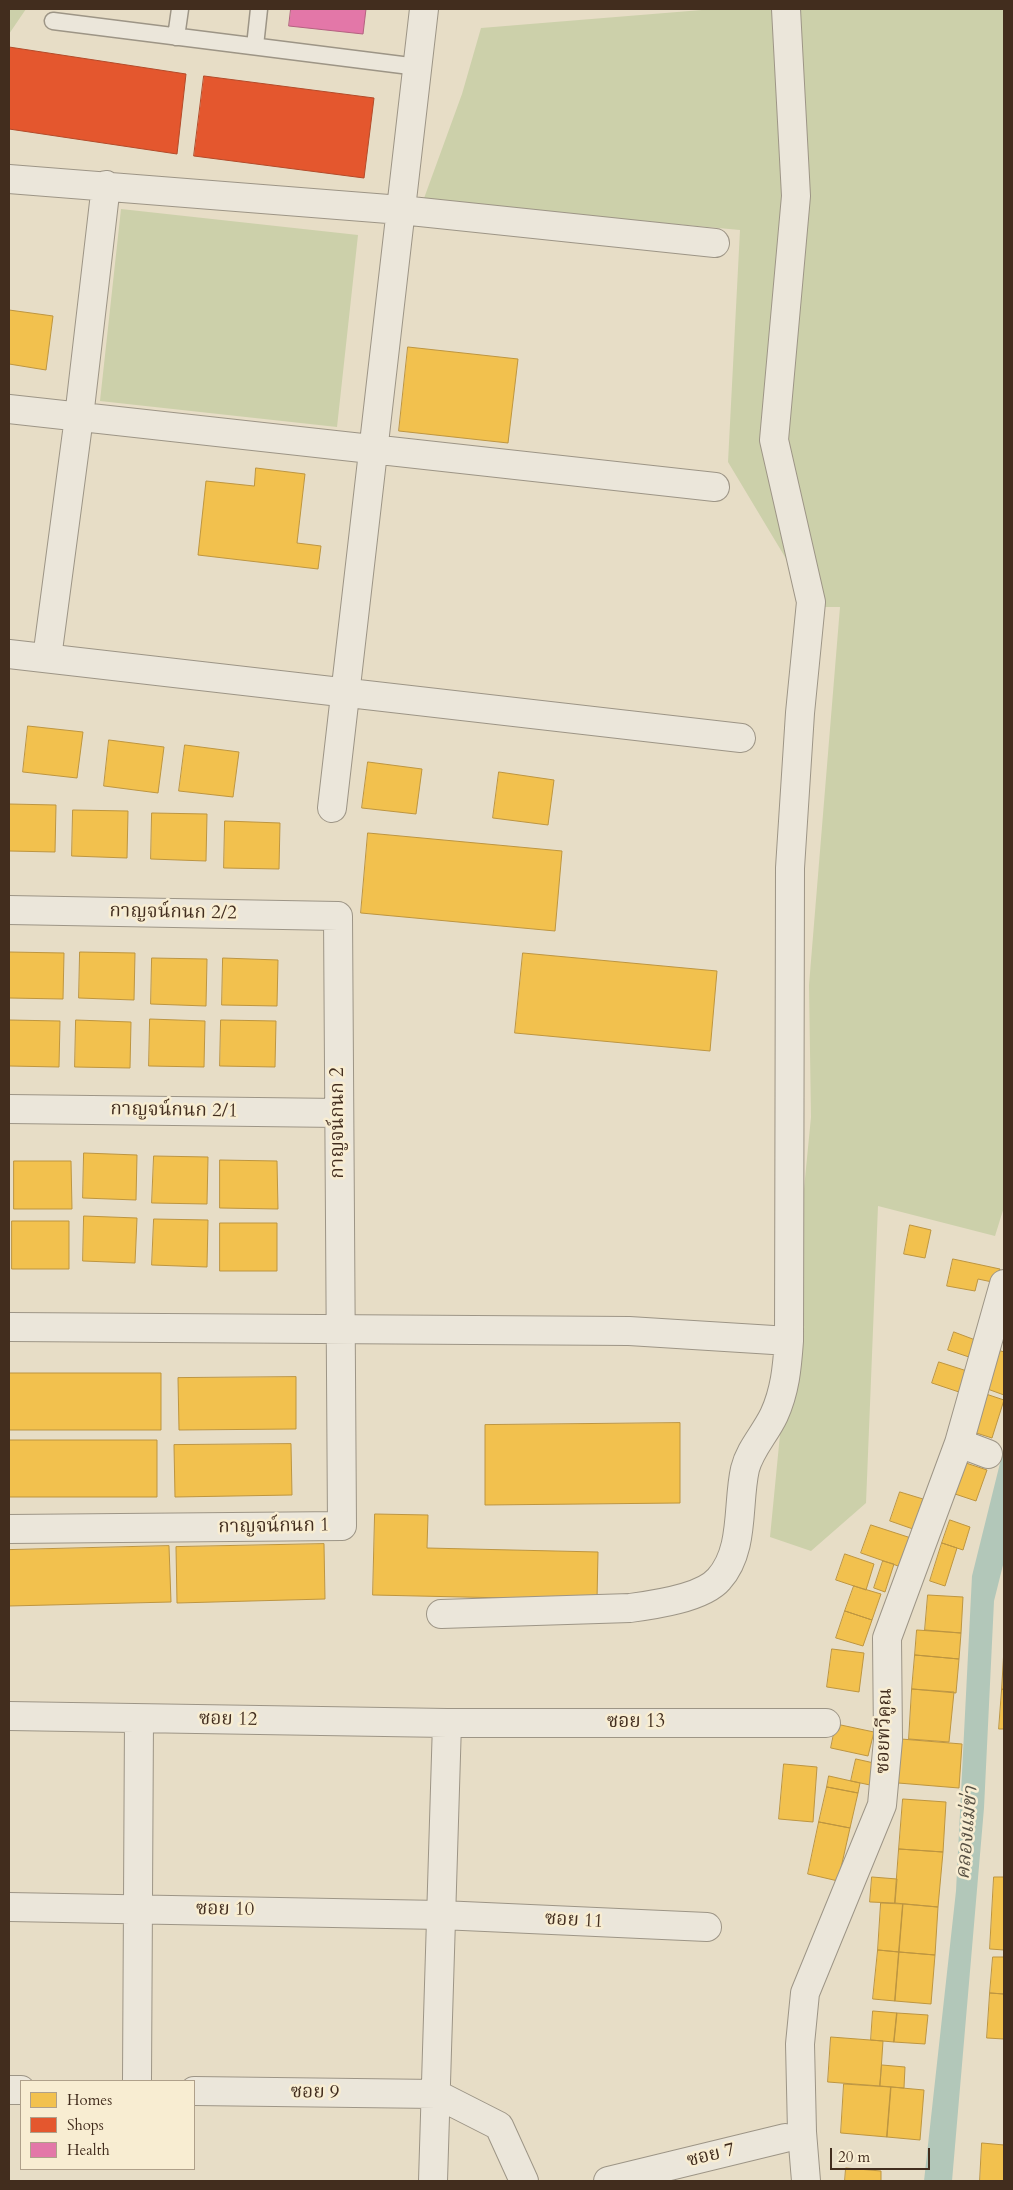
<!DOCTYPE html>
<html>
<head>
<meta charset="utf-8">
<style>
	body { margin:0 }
	#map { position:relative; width:1013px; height:2190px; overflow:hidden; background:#e7ddc6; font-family:Cardo,serif }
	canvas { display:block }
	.frame { position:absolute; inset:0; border:10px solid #422d1e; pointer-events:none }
	.legend { position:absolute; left:20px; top:2080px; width:175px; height:90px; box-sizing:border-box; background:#f8edd2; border:1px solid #afa08a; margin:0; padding:6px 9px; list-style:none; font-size:15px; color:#422d1e }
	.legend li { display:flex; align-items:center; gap:10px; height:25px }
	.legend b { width:25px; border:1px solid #afa08a }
	.scale { position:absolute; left:830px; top:2148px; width:100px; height:22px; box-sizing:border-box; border:2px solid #422d1e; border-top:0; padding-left:6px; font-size:15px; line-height:18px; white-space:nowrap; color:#422d1e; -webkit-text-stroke:4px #f8edd2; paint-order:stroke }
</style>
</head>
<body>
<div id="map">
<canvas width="1013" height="2190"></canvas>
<div class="frame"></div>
<ul class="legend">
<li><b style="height:14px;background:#f2c14e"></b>Homes</li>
<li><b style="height:14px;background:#e4572e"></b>Shops</li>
<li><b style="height:14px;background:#e377a8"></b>Health</li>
</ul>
<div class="scale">20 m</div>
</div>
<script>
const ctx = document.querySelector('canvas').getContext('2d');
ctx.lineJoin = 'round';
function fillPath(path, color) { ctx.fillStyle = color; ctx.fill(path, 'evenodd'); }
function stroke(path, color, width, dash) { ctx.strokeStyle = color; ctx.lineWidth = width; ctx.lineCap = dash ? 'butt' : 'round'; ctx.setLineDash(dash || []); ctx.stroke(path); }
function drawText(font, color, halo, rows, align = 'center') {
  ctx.font = font + ' Cardo,"Noto Serif Thai",serif'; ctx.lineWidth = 5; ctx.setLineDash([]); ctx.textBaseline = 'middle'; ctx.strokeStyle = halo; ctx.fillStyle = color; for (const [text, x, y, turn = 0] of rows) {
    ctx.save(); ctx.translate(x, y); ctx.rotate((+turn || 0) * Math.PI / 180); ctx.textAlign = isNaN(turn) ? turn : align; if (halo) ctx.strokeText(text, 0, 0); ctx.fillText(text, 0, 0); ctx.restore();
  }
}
const green = new Path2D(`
	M9 9H26L9 34Z
	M714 9H1004V1207L995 1236 878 1206 866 1503 811 1551 770 1537 811 1117 809 985 840 607H815L728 462 740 230 423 201 462 94 481 28Z
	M121 209 358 235 337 427 100 401Z`);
const water = new Path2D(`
	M1004 1447V1561L994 1601 984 1808 952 2181H924L956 1891 972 1576Z`);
const homes = new Path2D(`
	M9 310 53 316 46 370 9 364Z
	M408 347 518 359 508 443 399 431Z
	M256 468 305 474 297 543 321 546 318 569 198 555 206 481 254 486Z
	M28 726 83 732 77 778 23 772Z
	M109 740 164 747 158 793 104 786Z
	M185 745 239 752 233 797 179 791Z
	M368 762 422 769 416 814 362 808Z
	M499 772 554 780 548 825 493 818Z
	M9 804 56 805 55 852 9 851Z
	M73 810 128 811 127 858 72 856Z
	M152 813 207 814 206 861 151 859Z
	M225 821 280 823 279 869 224 868Z
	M368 833 562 851 555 931 361 913Z
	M9 952 64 953 63 999 9 998Z
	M80 952 135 953 134 1000 79 998Z
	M523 953 717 971 710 1051 515 1033Z
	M152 958 207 959 206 1006 151 1004Z
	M223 958 278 960 277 1006 222 1005Z
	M150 1019 205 1021 204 1067 149 1066Z
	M9 1020 60 1021 59 1067 9 1066Z
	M76 1020 131 1022 130 1068 75 1067Z
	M221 1020 276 1021 275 1067 220 1066Z
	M84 1153 137 1155 136 1200 83 1198Z
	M154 1156 208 1157 207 1204 152 1203Z
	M220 1160 277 1161 278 1209 220 1208Z
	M14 1161H71L72 1209H14Z
	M84 1216 137 1218 135 1263 83 1261Z
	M154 1219 208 1220 207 1267 152 1265Z
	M12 1221H69V1269H12Z
	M220 1223H277V1271H220Z
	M910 1225 931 1230 925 1258 904 1254Z
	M953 1259 1000 1269 997 1283 978 1279 975 1291 947 1286Z
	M954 1332 978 1341 972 1358 948 1350Z
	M995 1349 1004 1352V1395L982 1387Z
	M939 1362 967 1371 959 1392 932 1383Z
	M9 1373H161V1430H9Z
	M296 1377V1429L179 1430 178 1378Z
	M983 1393 1004 1400 992 1438 970 1431Z
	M680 1423V1503L485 1505V1425Z
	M9 1440H157V1497H9Z
	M291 1444 292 1495 175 1497 174 1445Z
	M966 1463 987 1470 976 1501 955 1494Z
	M900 1492 923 1499 913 1529 890 1521Z
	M375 1514 428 1515 427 1548 598 1552 597 1600 373 1595Z
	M950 1520 970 1527 963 1550 942 1543Z
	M871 1525 911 1538 901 1567 861 1553Z
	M942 1543 957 1548 945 1586 930 1581Z
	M324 1544 325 1599 177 1603 176 1547Z
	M169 1546 171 1602 9 1606V1550Z
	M845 1554 874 1564 866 1590 836 1580Z
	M883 1561 894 1564 885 1592 874 1588Z
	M854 1586 881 1594 872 1620 845 1611Z
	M928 1595 963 1597 961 1633 925 1630Z
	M845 1611 872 1620 863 1646 836 1638Z
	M917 1630 961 1633 959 1659 915 1655Z
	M832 1649 864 1653 859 1692 827 1687Z
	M1004 1649V1690L1002 1689Z
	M915 1655 959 1659 956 1693 912 1689Z
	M912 1689 954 1692 949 1742 909 1739Z
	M1002 1689 1004 1690V1729H999Z
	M836 1724 874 1732 868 1756 831 1748Z
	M901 1739 962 1744 959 1788 898 1783Z
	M856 1759 874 1763 870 1785 851 1781Z
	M784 1764 817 1767 813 1822 779 1819Z
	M829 1776 860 1783 858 1793 827 1787Z
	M827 1787 858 1793 850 1828 819 1822Z
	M903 1799 946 1802 943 1852 899 1849Z
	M819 1822 850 1828 838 1881 808 1874Z
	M899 1849 943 1852 938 1907 895 1903Z
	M872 1877 897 1879 895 1903 870 1902Z
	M994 1877H1004V1950L990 1949Z
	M881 1903 903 1904 899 1952 878 1950Z
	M903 1904 938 1907 935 1955 899 1952Z
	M878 1950 899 1952 895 2001 873 1999Z
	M899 1952 935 1955 931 2004 895 2001Z
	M993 1957H1004V1994L990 1993Z
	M990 1993 1004 1994V2039L987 2038Z
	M873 2011 897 2013 894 2042 871 2040Z
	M897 2013 928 2015 925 2044 894 2042Z
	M831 2037 883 2041 880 2086 828 2082Z
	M882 2065 905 2067 904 2088 880 2086Z
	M844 2084 891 2087 887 2137 841 2133Z
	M891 2087 924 2090 920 2140 887 2137Z
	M982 2143 1004 2145V2181H980Z
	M846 2168 881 2171V2181H845Z`);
const shops = new Path2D(`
	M9 47 186 74 177 154 9 129Z
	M204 76 374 98 364 178 194 156Z`);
const health = new Path2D(`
	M291 9H366L363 34 289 26Z`);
const service = new Path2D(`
	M53 21 418 67
	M176 37 180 9
	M255 46 259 9`);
const minor = new Path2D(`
	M9 179 401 210 715 243
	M9 409 715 487
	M9 654 741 738
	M47 658 79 417 106 185
	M332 808 424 9
	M9 910 338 916 342 1526 9 1529
	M9 1109 339 1113
	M9 1327 629 1331 789 1341
	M959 1443 988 1454
	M441 1614 630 1608C653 1605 703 1598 719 1579 745 1550 737 1504 745 1469 750 1449 765 1434 774 1415 785 1391 787 1368 789 1341L790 868 800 713 811 602 774 440 796 196 786 9
	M9 1716 447 1723H826
	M9 1907 441 1915 707 1927
	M137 2081 139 1719
	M9 2090H21
	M194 2091 436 2094 499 2126 524 2181
	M433 2181 447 1723
	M608 2181 785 2138
	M806 2181 802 2132 800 2044 805 1993 882 1805 888 1740 887 1638 959 1443 1004 1284`);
const streetNames = [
	["กาญจน์กนก 2/2",173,913,1],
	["กาญจน์กนก 2/1",174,1111,1],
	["กาญจน์กนก 2",339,1123,-90],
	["กาญจน์กนก 1",274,1527,-1],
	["ซอย 12",228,1720,1],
	["ซอย 13",636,1723],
	["ซอยทวีคูณ",885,1731,-88],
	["ซอย 10",225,1910,1],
	["ซอย 11",574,1921,3],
	["ซอย 9",315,2093,1],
	["ซอย 7",711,2156,-14]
];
const waterNames = [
	["คลองแม่ข่า",968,1833,-85]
];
fillPath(green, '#ccd0aa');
fillPath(water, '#b2c7b9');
fillPath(homes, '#f2c14e');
stroke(homes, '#bd9540', 1);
fillPath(shops, '#e4572e');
stroke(shops, '#b34a29', 1);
fillPath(health, '#e377a8');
stroke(health, '#b3617f', 1);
stroke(service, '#9d9586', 19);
stroke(minor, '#9d9586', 30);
stroke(service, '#ebe6da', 16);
stroke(minor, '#ebe6da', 28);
drawText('19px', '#422d1e', '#f8edd2', streetNames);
drawText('italic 20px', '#585144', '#f8edd2', waterNames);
</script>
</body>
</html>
